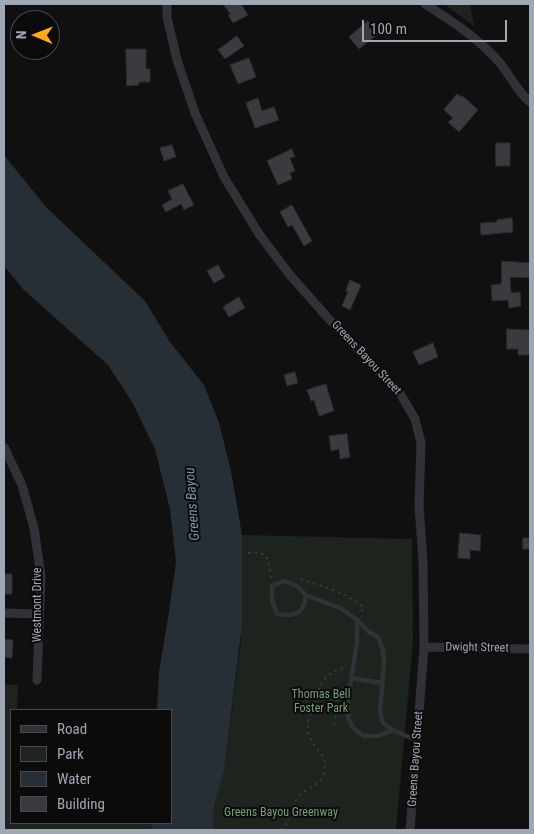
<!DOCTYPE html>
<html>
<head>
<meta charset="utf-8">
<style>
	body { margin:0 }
	#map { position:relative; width:534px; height:834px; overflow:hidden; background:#101011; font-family:"Roboto Condensed",sans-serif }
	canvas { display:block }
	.frame { position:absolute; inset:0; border:5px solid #a0a7b4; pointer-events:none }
	.legend { position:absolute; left:10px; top:709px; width:162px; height:115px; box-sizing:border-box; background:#0b0b0c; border:1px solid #47494f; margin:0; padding:6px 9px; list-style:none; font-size:15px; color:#a0a7b4 }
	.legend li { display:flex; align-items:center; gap:10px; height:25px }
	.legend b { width:25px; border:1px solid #47494f }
	.north { position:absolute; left:10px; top:10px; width:50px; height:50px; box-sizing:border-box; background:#0b0b0c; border:1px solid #47494f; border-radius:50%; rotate:271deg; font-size:14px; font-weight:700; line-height:20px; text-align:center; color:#a0a7b4 }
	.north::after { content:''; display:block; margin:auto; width:18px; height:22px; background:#ffa91a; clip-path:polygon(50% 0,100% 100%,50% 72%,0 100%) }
	.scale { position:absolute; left:362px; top:20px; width:145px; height:22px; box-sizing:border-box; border:2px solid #a0a7b4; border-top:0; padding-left:6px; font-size:15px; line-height:18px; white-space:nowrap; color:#a0a7b4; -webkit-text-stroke:4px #0b0b0c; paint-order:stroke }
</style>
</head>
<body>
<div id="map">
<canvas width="534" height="834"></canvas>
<div class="frame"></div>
<ul class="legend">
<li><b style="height:6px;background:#313237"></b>Road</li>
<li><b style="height:14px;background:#1c241d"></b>Park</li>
<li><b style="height:14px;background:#262f36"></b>Water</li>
<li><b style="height:14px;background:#3a3b40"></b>Building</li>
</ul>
<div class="north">N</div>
<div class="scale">100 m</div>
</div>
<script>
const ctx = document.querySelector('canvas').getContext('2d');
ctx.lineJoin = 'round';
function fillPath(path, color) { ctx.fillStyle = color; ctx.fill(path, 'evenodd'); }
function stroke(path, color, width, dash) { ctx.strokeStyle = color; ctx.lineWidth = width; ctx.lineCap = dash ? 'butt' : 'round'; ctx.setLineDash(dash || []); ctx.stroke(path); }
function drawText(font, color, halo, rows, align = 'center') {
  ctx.font = font + ' "Roboto Condensed",sans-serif'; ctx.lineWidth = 4; ctx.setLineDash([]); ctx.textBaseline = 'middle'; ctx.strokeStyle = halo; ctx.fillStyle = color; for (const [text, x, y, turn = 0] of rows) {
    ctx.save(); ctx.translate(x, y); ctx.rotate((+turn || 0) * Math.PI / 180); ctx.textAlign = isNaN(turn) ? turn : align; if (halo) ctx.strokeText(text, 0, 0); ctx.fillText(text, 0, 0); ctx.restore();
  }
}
const green = new Path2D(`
	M444 4H470L474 26Z
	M242 535 412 539 413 641 396 830H213V810L224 771 241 641Z
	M4 684 18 685 17 710H11V823H157V830H4Z`);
const water = new Path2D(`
	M4 155 46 207 145 301 170 342 204 385 219 423 231 471 242 535V625L224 771 213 810V830H151L152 823H171V710H157L159 672 169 612 176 562 170 509 155 449 132 402 108 365 24 290 4 266Z`);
const building = new Path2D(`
	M223 4H241L248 15 233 23 228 15 230 14Z
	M368 21 378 34 359 49 349 37Z
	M237 36 244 46 225 59 218 50Z
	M126 49H146V69H150V82H139V85L127 86Z
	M249 58 256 77 238 84 230 65Z
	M457 94 462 97 463 96 478 110 459 132 448 122 453 118 444 110Z
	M258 98 262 111 274 107 279 120 255 128 246 103Z
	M496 143H510V166H496Z
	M172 145 176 157 164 161 160 148Z
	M292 149 295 157 290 158 295 171 290 173 292 179 278 185 267 161Z
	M183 184 194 205 184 210 181 204 166 212 162 205 172 199 168 191Z
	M292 205 312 241 304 246 292 225 288 227 280 212Z
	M512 218 513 232 481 235 480 223 497 222V220Z
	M502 261 530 263V278L510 277 511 293 520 292 521 306 509 308 508 300 492 301 491 285 501 284Z
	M218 265 225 277 214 283 207 271Z
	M350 280 361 285 350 310 342 306 348 292 346 291Z
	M239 297 245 308 229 317 223 307Z
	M507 329 530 330V355H518V349H507Z
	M433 343 438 357 419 365 413 352Z
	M295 372 298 383 287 386 284 375Z
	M326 384 334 411 319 416 314 400 311 401 307 390Z
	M347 434 350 457 340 459 339 449 331 451 329 436Z
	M460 533 481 535 480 551 470 550V559L458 558Z
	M523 538H530V549H523Z
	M4 574H12V594H4Z
	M4 639 13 640 12 658 4 657Z`);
const path = new Path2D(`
	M248 553C271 551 267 559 271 578
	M301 579C323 587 347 592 364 608L360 613
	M317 696 339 701
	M334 725 340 698
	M281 830C291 821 290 806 299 796 306 787 321 786 324 774 329 755 315 750 309 736 308 731 308 726 308 721 309 715 320 685 323 681 328 673 337 670 346 667V666`);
const lane = new Path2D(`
	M306 595C305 598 305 604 303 607 298 617 286 615 277 614L272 600V586L284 581 297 586 306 595 342 609 357 620 369 632 378 637 383 650 384 663 380 712 383 723 393 730 416 740
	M357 620V642L348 699V718L353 728 364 736H378L393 730
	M351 678 382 683`);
const street = new Path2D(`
	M167 4V17L177 60 195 113 224 177 259 234 290 275 328 318 401 395 415 419 421 443 419 505 423 562 424 647 410 830
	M425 4C452 21 478 38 499 62 510 75 517 91 530 102
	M4 447 22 485 34 528 41 576 37 680
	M4 613 39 614
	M424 647 530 649`);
const streetNames = [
	["Greens Bayou Street",366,358,47],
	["Westmont Drive",38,605,-90],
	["Dwight Street",477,648,1],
	["Greens Bayou Street",416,759,-86]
];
const parkNames = [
	["Thomas Bell",321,695],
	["Foster Park",321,709],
	["Greens Bayou Greenway",281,813]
];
const waterNames = [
	["Greens Bayou",193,504,-94]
];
fillPath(green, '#1c241d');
fillPath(water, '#262f36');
fillPath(building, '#3a3b40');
stroke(building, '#2a2a2e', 1);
stroke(path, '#37393e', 2, [2.5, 4]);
stroke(lane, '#313237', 4.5);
stroke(street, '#313237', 9);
drawText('12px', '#a0a7b4', '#0b0b0c', streetNames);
drawText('12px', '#75a076', '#0b0b0c', parkNames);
drawText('italic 14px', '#7397b2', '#0b0b0c', waterNames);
</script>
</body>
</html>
